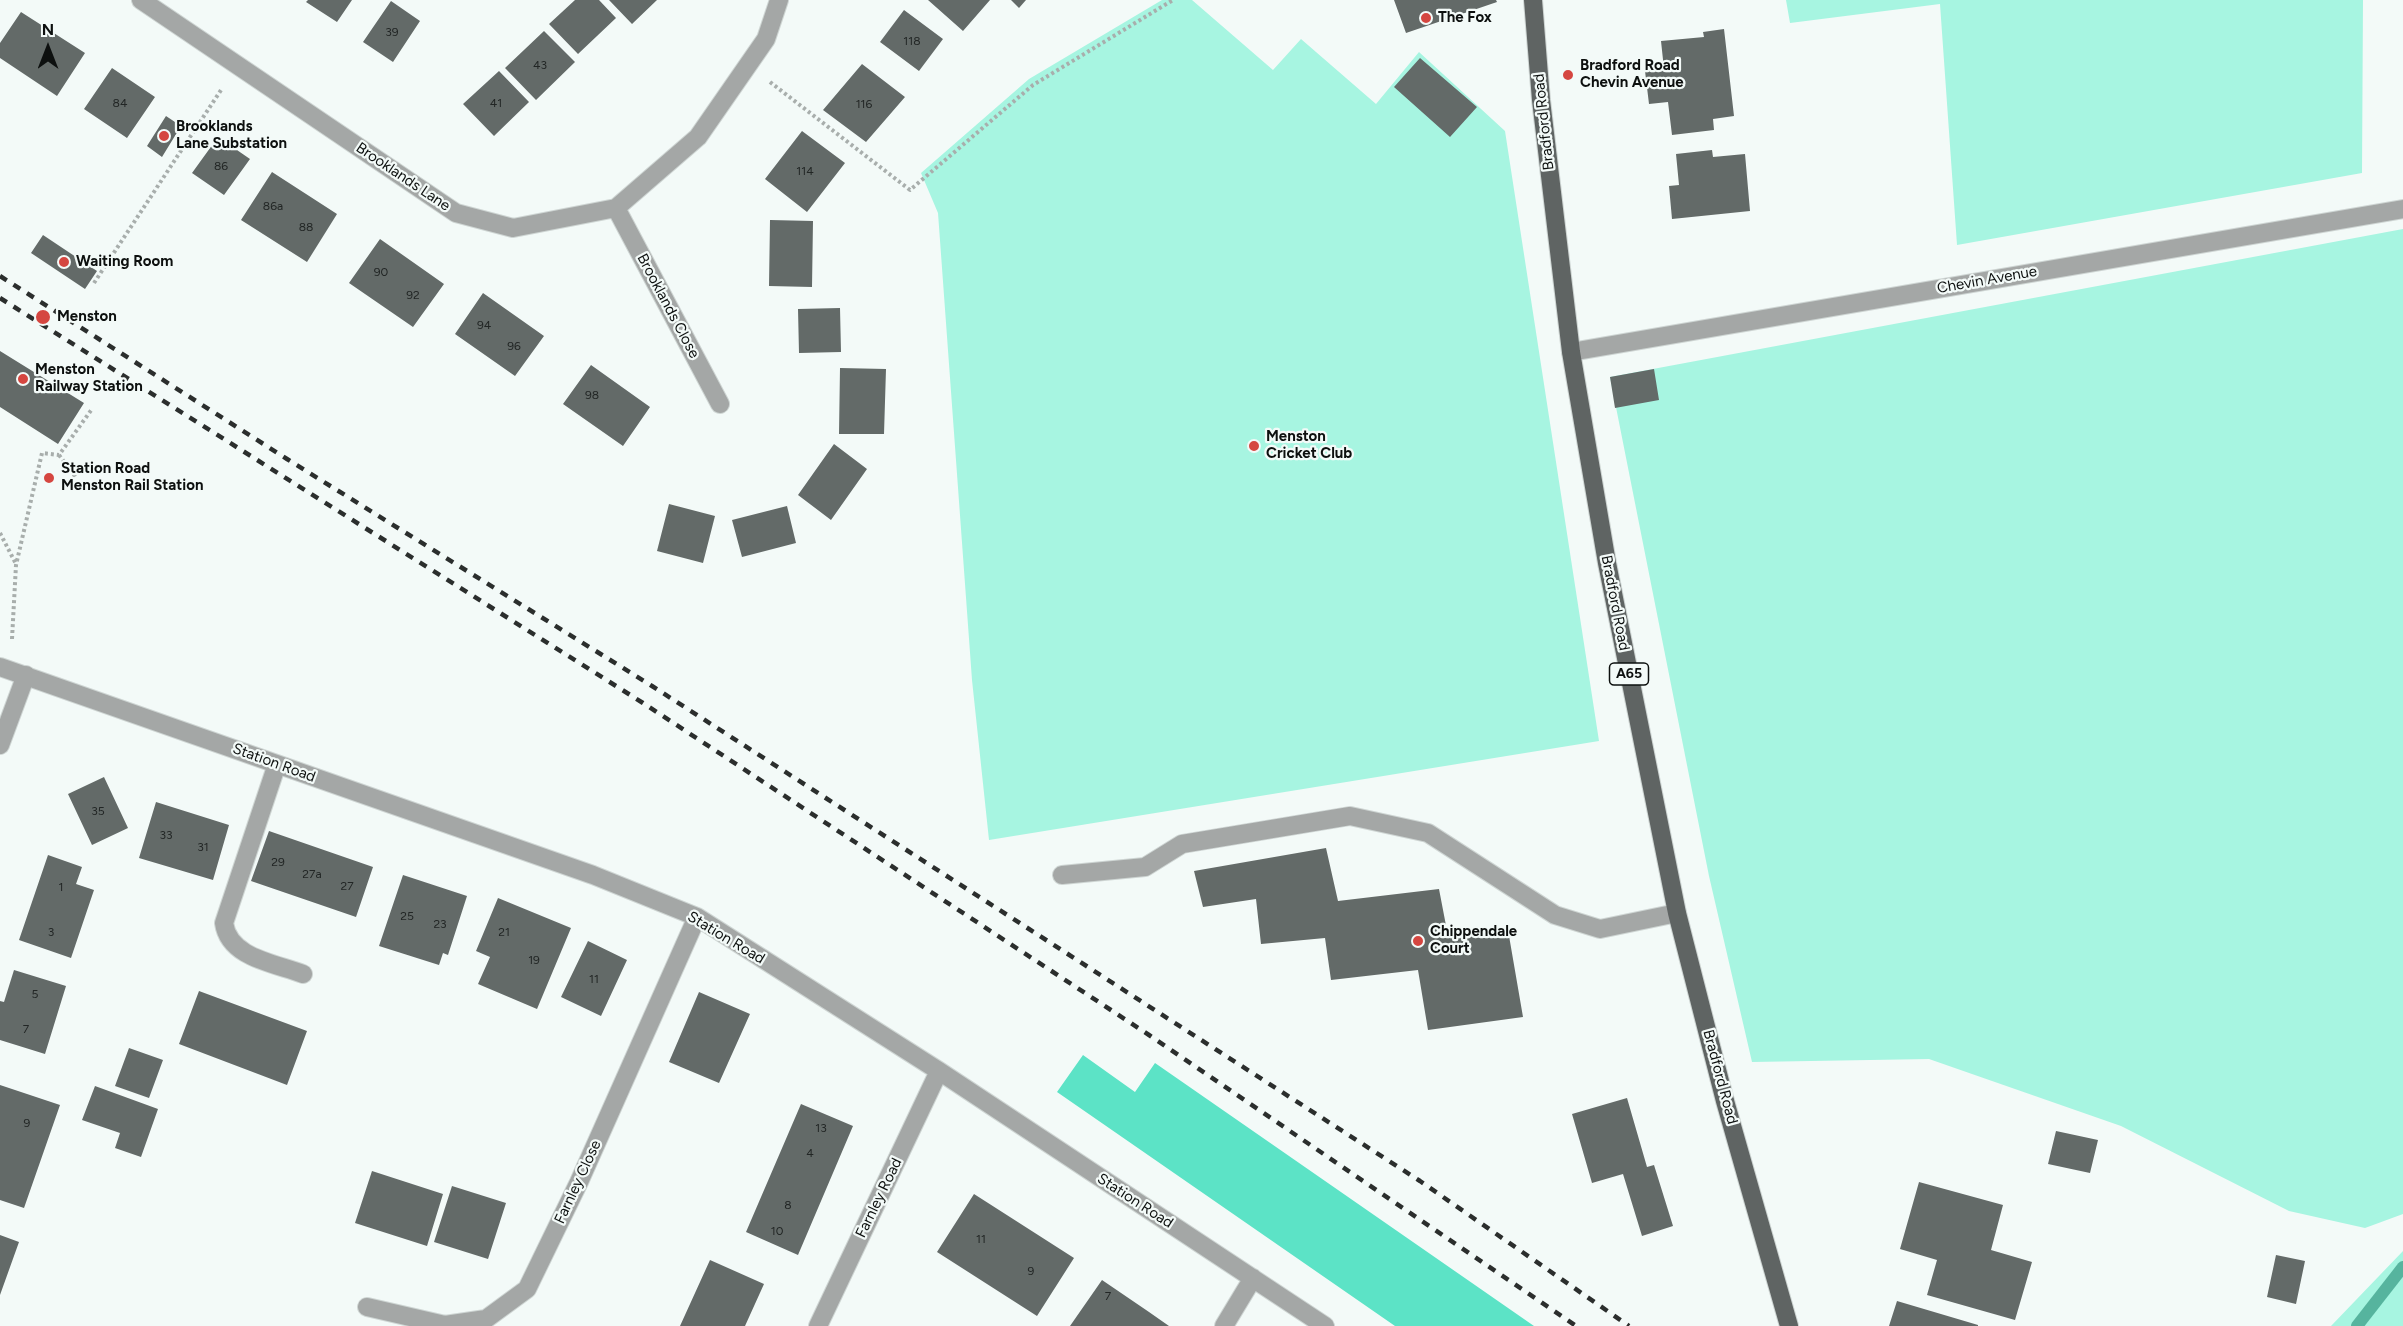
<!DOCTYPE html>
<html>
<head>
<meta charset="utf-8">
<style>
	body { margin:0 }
	#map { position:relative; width:2403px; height:1326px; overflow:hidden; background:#f3faf8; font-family:Figtree,sans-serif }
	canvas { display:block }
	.north { position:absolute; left:18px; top:18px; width:60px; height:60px; -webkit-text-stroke:4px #f3faf8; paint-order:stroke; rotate:0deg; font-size:16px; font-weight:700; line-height:24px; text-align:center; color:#0d100f }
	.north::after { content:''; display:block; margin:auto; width:21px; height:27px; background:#0d100f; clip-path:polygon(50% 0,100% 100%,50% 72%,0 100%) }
</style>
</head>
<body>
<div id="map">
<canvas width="2403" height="1326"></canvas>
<div class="north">N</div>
</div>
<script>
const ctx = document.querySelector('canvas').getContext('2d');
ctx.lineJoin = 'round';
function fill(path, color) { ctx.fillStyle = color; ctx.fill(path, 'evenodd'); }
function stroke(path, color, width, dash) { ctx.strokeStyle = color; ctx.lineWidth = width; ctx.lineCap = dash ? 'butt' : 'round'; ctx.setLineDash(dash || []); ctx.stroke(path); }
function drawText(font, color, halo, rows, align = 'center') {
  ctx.font = font + ' Figtree,sans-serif'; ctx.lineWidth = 4.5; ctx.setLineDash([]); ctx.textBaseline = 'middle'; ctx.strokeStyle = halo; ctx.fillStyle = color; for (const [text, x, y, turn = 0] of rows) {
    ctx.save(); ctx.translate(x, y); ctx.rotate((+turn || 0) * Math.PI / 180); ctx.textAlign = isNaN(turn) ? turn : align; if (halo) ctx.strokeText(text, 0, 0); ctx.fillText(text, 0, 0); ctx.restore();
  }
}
const green = new Path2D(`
	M 1162,0 L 1192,0 L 1273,70 L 1301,39 L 1376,104 L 1419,52 L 1505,131 L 1599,741 L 989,840 L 972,680 L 938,213 L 921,173 L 1029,79 Z
	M 1786,0 L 2363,0 L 2362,173 L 1957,245 L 1940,4 L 1790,23 Z
	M 2403,229 L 2403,1214 L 2365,1228 L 2289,1211 L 2121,1126 L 1929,1059 L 1752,1062 L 1709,876 L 1610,377 Z
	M 2403,1251 L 2403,1326 L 2331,1326 Z`);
const forest = new Path2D(`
	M 1083,1055 L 1135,1092 L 1155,1063 L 1534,1326 L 1395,1326 L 1057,1092 Z`);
const stream = new Path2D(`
	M 2357,1326 L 2403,1267`);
const building = new Path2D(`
	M 308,0 L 352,0 L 337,22 L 306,2 Z
	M 575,0 L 599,0 L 616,18 L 578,54 L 549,24 Z
	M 609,0 L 657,0 L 632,24 Z
	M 928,0 L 990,0 L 963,31 Z
	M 1011,0 L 1026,0 L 1019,8 Z
	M 1394,0 L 1496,0 L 1497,2 L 1406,33 Z
	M 391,1 L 420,21 L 393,62 L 363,42 Z
	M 904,10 L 943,39 L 919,71 L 880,42 Z
	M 21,12 L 85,53 L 57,96 L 0,58 L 0,43 Z
	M 1724,29 L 1734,116 L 1713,119 L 1714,130 L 1672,135 L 1668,102 L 1649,104 L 1645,71 L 1664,69 L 1661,41 L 1704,37 L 1703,32 Z
	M 544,31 L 575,62 L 536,100 L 505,68 Z
	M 1420,58 L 1477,107 L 1450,137 L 1394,87 Z
	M 862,64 L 905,97 L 866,142 L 823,110 Z
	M 112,68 L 155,97 L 127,138 L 84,109 Z
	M 499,71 L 529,102 L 494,136 L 463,104 Z
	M 166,116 L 181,126 L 162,157 L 147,146 Z
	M 802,131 L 845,163 L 807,212 L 765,179 Z
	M 218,137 L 250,159 L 224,195 L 192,173 Z
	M 1712,150 L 1713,157 L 1745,154 L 1750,211 L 1672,219 L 1669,186 L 1679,185 L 1676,154 Z
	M 272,172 L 337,214 L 307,262 L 241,220 Z
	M 770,220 L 813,221 L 812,287 L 769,286 Z
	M 43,235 L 97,271 L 85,289 L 31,253 Z
	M 380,239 L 444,284 L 413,327 L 349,283 Z
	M 483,293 L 544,336 L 515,376 L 455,334 Z
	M 840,308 L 841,352 L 799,353 L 798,309 Z
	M 0,351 L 84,403 L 58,444 L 0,407 Z
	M 591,365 L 650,407 L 623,446 L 563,404 Z
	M 840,368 L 886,369 L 884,434 L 839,434 Z
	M 1654,369 L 1659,400 L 1615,408 L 1610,377 Z
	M 834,444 L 867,469 L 831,520 L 798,495 Z
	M 669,504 L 715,516 L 703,563 L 657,551 Z
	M 787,506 L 796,543 L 742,557 L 732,520 Z
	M 104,777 L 128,828 L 92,845 L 68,794 Z
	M 156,802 L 229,825 L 213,880 L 139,858 Z
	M 269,831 L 373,867 L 356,917 L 251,881 Z
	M 1326,848 L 1338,901 L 1439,889 L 1448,936 L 1508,930 L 1523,1017 L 1428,1030 L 1418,970 L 1331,980 L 1325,938 L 1261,944 L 1256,899 L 1203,907 L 1194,871 Z
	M 48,855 L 82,867 L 76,884 L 94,890 L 71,958 L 19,940 Z
	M 403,875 L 467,896 L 448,955 L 443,953 L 439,965 L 379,946 Z
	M 498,898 L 571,928 L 537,1009 L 478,984 L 490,957 L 476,951 Z
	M 588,941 L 627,960 L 601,1016 L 561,997 Z
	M 14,970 L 66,986 L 45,1054 L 0,1040 L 0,1001 L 4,1002 Z
	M 199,991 L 307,1031 L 287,1085 L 179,1044 Z
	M 699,992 L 750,1014 L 719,1083 L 669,1062 Z
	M 129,1048 L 163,1060 L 149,1098 L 115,1086 Z
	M 0,1085 L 60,1105 L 24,1208 L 0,1200 Z
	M 95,1086 L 158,1109 L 141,1157 L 115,1148 L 120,1133 L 82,1120 Z
	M 1627,1098 L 1647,1167 L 1654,1165 L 1673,1226 L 1642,1236 L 1623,1174 L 1592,1183 L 1572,1114 Z
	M 801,1104 L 853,1126 L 798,1255 L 746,1232 Z
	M 2056,1131 L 2098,1140 L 2090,1173 L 2048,1164 Z
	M 372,1171 L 443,1194 L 427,1246 L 355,1223 Z
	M 1919,1182 L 2003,1205 L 1991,1250 L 2032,1262 L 2015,1320 L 1927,1295 L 1937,1260 L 1900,1249 Z
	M 452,1186 L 506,1203 L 488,1259 L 434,1242 Z
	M 974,1194 L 1074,1258 L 1037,1316 L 937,1252 Z
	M 0,1235 L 19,1242 L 0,1295 Z
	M 2276,1255 L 2305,1261 L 2296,1304 L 2267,1297 Z
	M 710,1260 L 764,1284 L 745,1326 L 680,1326 Z
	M 1102,1280 L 1149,1312 L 1169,1326 L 1070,1326 Z
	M 1897,1301 L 1978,1325 L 1978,1326 L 1889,1326 Z`);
const path = new Path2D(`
	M 770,82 L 910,190 L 1033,85 L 1173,0
	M 94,283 L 221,90
	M 59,455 L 77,479
	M 0,533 L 16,564
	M 12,639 L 16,565 L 42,453 L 59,455 L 92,409`);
const minor = new Path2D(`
	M 141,0 L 456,213 L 513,228 L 616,208 L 698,137 L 766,39 L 779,0
	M 616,208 L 720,404
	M 1571,352 L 2403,209
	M 0,667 L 593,875 L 697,917 L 939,1071 L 1325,1326
	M 0,745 L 26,675
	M 277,764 L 224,923 C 229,958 274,963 303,974
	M 1062,875 L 1145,867 L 1182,844 L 1350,816 L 1428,833 L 1555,915 L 1600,929 L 1677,913
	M 367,1307 L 445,1325 L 486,1319 L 527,1289 L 579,1182 L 697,917
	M 818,1326 L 939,1071
	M 1224,1326 L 1253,1278`);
const major = new Path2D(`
	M 1533,0 L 1541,100 L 1571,352 L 1607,563 L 1677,913 L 1725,1101 L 1789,1326`);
const rail = new Path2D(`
	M 0,276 L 287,459 L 652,686 L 1420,1181 L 1629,1326
	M 0,298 L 643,703 L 1149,1035 L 1576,1326`);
const markers = [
	[1426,18,6,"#d54640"],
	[1568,75,6,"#d54640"],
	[164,136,6,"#d54640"],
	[64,262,6,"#d54640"],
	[43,317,8,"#d54640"],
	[23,379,6,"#d54640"],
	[1254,446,6,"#d54640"],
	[49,478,6,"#d54640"],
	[1418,941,6,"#d54640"]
];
const numberNames = [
	["39",392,32],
	["118",912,41],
	["43",540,65],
	["84",120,103],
	["41",496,103],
	["116",864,104],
	["86",221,166],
	["114",805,171],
	["86a",273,206],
	["88",306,227],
	["90",381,272],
	["92",413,295],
	["94",484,325],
	["96",514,346],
	["98",592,395],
	["35",98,811],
	["33",166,835],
	["31",203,847],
	["29",278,862],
	["27a",312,874],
	["27",347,886],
	["1",61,887],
	["25",407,916],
	["23",440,924],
	["3",51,932],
	["21",504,932],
	["19",534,960],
	["11",594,979],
	["5",35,994],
	["7",26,1029],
	["9",27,1123],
	["13",821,1128],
	["4",810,1153],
	["8",788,1205],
	["10",777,1231],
	["11",981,1239],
	["9",1031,1271],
	["7",1108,1296]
];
const shields = [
	[1629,674,39]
];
const shieldNames = [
	["A65",1629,674]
];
const poiNames = [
	["The Fox",1438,18],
	["Bradford Road",1580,66],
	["Chevin Avenue",1580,83],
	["Brooklands",176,127],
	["Lane Substation",176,144],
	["Waiting Room",76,262],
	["Menston",57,317],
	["Menston",35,370],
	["Railway Station",35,387],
	["Menston",1266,437],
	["Cricket Club",1266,454],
	["Station Road",61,469],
	["Menston Rail Station",61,486],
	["Chippendale",1430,932],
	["Court",1430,949]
];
const streetNames = [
	["Bradford Road",1544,122,-96],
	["Brooklands Lane",403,177,34],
	["Chevin Avenue",1987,280,-10],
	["Brooklands Close",668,306,62],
	["Bradford Road",1615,603,79],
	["Station Road",274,763,20],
	["Station Road",726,938,31],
	["Bradford Road",1720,1077,75],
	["Farnley Close",578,1182,-65],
	["Farnley Road",879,1198,-64],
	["Station Road",1135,1201,33]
];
fill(green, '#a7f5e1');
fill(forest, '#5ce3c6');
stroke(stream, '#56b49e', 12);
fill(building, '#636a68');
stroke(minor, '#ced5d3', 20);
stroke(major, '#ced5d3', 20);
stroke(path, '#a8aeac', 4, [3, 3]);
stroke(minor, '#a4a7a6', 18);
stroke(major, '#5f6463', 18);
stroke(rail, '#2b2e2d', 4.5, [8, 8]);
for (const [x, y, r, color] of markers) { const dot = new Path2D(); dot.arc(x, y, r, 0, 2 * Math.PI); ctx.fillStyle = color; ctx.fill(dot); stroke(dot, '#f3faf8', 2); }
drawText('12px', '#222625', null, numberNames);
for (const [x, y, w] of shields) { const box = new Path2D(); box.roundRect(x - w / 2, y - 11, w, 22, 4.5); ctx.fillStyle = '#f3faf8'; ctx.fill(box); stroke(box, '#0d100f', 1.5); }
drawText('bold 14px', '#0d100f', null, shieldNames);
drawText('bold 15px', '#0d100f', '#f3faf8', poiNames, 'left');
drawText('15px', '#0d100f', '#f3faf8', streetNames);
</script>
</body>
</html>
